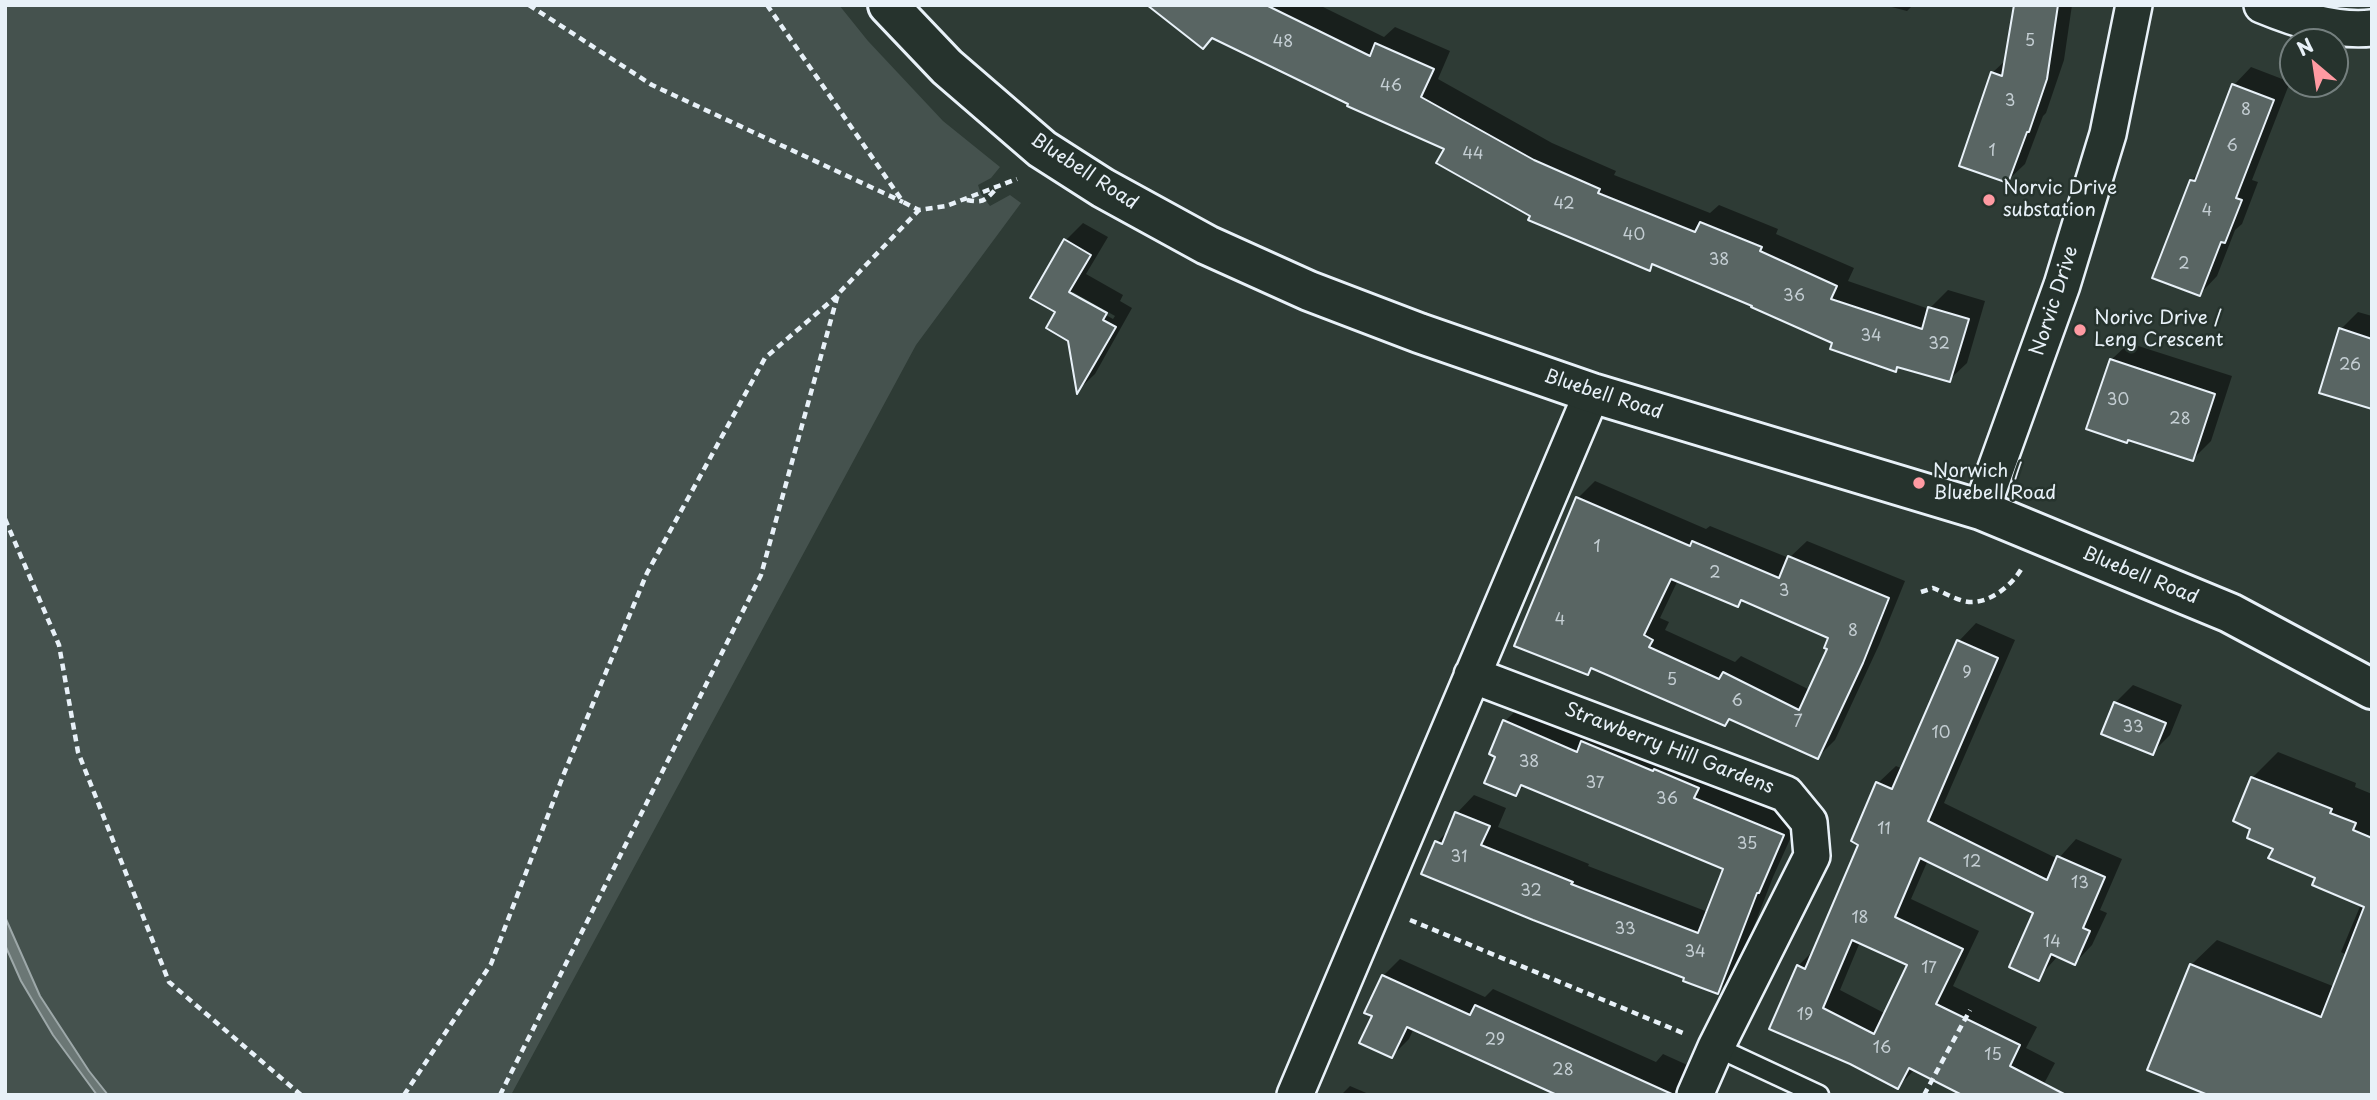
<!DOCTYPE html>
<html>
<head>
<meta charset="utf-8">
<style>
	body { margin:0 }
	#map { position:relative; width:2377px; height:1100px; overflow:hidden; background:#2e3b35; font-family:"Playpen Sans",sans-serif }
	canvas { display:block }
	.frame { position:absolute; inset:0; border:7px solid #e8f1f8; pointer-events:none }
	.north { position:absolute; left:2279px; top:28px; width:70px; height:70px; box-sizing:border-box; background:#26332d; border:2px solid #747f7e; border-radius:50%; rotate:331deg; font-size:19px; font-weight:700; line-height:28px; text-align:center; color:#e8f1f8 }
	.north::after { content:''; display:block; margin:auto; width:24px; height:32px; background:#ff9aa2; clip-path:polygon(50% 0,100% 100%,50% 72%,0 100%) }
</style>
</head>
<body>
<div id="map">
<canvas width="2377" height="1100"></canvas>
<div class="frame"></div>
<div class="north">N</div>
</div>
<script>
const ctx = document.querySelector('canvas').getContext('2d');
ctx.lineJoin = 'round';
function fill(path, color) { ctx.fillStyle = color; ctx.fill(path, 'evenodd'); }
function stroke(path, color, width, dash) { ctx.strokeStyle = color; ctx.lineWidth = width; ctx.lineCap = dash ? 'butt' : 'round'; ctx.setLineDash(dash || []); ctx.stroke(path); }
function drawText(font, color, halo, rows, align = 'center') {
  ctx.font = font + ' "Playpen Sans",sans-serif'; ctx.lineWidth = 5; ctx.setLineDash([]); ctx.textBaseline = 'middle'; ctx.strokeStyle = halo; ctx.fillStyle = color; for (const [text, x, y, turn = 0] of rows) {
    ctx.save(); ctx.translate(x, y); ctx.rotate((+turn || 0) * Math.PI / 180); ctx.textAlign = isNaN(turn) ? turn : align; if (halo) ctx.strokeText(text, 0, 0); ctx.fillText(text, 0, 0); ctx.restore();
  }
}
const green = new Path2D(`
	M 5,5 L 839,5 L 868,41 L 943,121 L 1000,167 L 991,178 L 978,185 L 981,194 L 990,206 L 1010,195 L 1021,203 L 916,345 L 511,1095 L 5,1095 Z`);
const water = new Path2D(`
	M 5,917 L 40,996 L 89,1071 L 108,1095 L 97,1095 L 53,1035 L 21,981 L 5,945 Z`);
const shadow = new Path2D(`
	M 1150,5 L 1319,5 L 1384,37 L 1395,27 L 1450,51 L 1438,79 L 1552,143 L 1616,171 L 1614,175 L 1710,213 L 1719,205 L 1778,229 L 1776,234 L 1854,268 L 1848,281 L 1929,309 L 1948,290 L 1985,301 L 1967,363 L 1949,380 L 1899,366 L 1895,370 L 1655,263 L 1649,269 L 1533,215 L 1447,148 Z
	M 1884,5 L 1913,5 L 1907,11 Z
	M 2016,5 L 2072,5 L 2064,60 L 2046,113 L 2043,116 L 2025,164 L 2007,181 L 1992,73 L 2007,59 Z
	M 2251,67 L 2290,82 L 2252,180 L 2258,182 L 2242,224 L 2235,230 L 2217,276 L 2200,294 L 2191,181 L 2200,171 L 2234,85 Z
	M 1083,223 L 1108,237 L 1086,274 L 1123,295 L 1120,301 L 1132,308 L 1095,374 L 1078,390 L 1070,340 L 1057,312 L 1066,240 ZM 1073,292 L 1115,316 L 1113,319 L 1070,295 Z
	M 2358,312 L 2372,316 L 2372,405 L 2341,329 Z
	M 2129,343 L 2232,376 L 2211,441 L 2193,459 L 2111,360 Z
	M 1595,481 L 1706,529 L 1710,526 L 1789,558 L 1807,541 L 1905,581 L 1879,645 L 1835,740 L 1818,757 L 1731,718 L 1725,724 L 1594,667 L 1588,673 L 1578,498 ZM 1678,580 L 1738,605 L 1743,599 L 1830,637 L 1830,648 L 1810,690 L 1741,656 L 1735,662 L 1665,630 L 1669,622 L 1660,618 Z
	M 1976,623 L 2015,640 L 1944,803 L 2058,859 L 2076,839 L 2122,859 L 2100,910 L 2107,913 L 2092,945 L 2075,963 L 2058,956 L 2038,978 L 2036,912 L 1928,860 L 1911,899 L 1979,931 L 1953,986 L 2037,1027 L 2026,1048 L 2055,1063 L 2038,1095 L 1915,1069 L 1898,1087 L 1850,1062 L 1798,966 L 1816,948 L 1860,844 L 1878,783 L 1896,766 L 1903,769 L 1959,641 ZM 1860,942 L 1909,965 L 1886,1014 L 1840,990 Z
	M 2133,685 L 2182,705 L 2170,735 L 2153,752 L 2115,703 Z
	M 1523,704 L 1800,817 L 1773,877 L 1735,975 L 1717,992 L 1437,842 L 1450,829 L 1457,813 L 1474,795 L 1506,808 L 1498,827 L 1589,864 L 1588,866 L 1708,912 L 1725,868 L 1525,785 L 1516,794 L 1498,756 L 1505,721 Z
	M 2278,752 L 2356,783 L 2355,787 L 2372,794 L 2372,1095 L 2191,965 L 2217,940 L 2335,987 L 2347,955 L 2341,952 L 2361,904 L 2275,848 L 2253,828 L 2252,778 Z
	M 1400,959 L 1485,997 L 1493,989 L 1656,1062 L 1663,1054 L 1694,1068 L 1686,1095 L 1561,1095 L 1414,1028 L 1409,1039 L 1392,1056 L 1374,1015 L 1383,976 Z
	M 1350,1086 L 1371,1095 L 1341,1095 Z`);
const building = new Path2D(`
	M 1147,5 L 1266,5 L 1370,56 L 1375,43 L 1434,69 L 1421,97 L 1534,160 L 1600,189 L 1598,193 L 1695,232 L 1700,222 L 1762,247 L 1760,251 L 1837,286 L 1831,299 L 1922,329 L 1928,307 L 1969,319 L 1950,382 L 1897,367 L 1896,372 L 1830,349 L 1832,343 L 1751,307 L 1752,306 L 1652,264 L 1650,271 L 1528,220 L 1530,216 L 1436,163 L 1444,149 L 1347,106 L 1348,104 L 1212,38 L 1203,49 Z
	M 2014,5 L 2058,5 L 2047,79 L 2029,132 L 2027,132 L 2008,183 L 1959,166 L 1991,72 L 2002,76 Z
	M 2232,84 L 2274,100 L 2236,198 L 2242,200 L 2225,243 L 2221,242 L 2200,296 L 2152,278 L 2190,180 L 2195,181 Z
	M 1064,239 L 1091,255 L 1069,292 L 1107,313 L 1103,320 L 1116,327 L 1077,394 L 1068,341 L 1046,328 L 1055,312 L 1030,298 Z
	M 2339,328 L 2372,339 L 2372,409 L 2319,393 Z
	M 2110,359 L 2215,394 L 2193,461 L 2128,440 L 2127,443 L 2086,429 Z
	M 1576,497 L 1690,546 L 1692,541 L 1779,578 L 1788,556 L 1889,598 L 1863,663 L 1818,759 L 1729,719 L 1725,726 L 1591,668 L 1588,675 L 1514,646 ZM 1671,579 L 1738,607 L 1741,600 L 1828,638 L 1824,648 L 1827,649 L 1799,710 L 1723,672 L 1719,679 L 1649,647 L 1653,640 L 1644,635 Z
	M 1957,640 L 1998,658 L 1928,821 L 2047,880 L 2057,856 L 2105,877 L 2083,928 L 2090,931 L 2075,965 L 2051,954 L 2039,981 L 2009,967 L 2033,913 L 1920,858 L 1895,917 L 1963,949 L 1936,1004 L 2020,1045 L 2010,1066 L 2066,1095 L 1962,1095 L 1909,1068 L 1898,1089 L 1850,1064 L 1769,1029 L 1797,965 L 1805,969 L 1858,845 L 1851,841 L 1876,782 L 1892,789 ZM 1852,940 L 1907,965 L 1874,1034 L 1823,1008 Z
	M 2114,702 L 2166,723 L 2153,755 L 2101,734 Z
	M 1503,720 L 1577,752 L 1581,741 L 1653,771 L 1654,769 L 1699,788 L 1694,798 L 1784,835 L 1759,893 L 1757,893 L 1718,994 L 1683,981 L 1684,978 L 1533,920 L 1421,874 L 1435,841 L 1442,844 L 1455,812 L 1490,826 L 1481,845 L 1573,882 L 1571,884 L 1698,933 L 1723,869 L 1521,785 L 1516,796 L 1484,783 L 1495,757 L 1489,754 Z
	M 2251,777 L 2332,809 L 2330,813 L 2356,823 L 2353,830 L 2372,838 L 2372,1095 L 2208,1095 L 2147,1070 L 2190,964 L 2321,1017 L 2364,907 L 2312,885 L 2315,878 L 2268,858 L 2273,849 L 2247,838 L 2250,829 L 2233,821 Z
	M 1382,975 L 1470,1015 L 1475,1005 L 1674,1095 L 1557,1095 L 1407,1027 L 1392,1058 L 1359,1043 L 1372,1016 L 1364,1013 Z`);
const path = new Path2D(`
	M 529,5 L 652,85 L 903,202
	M 767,5 L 903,202 L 919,210 L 946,206 L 1017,179
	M 967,200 C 982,203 985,201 995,190
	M 5,519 L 59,645 L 78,752 L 169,982 L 301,1095
	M 1921,592 L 1933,588 C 1943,592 1958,601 1969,602 C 1991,603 2012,585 2022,568
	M 1410,920 L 1683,1033
	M 404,1095 L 491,964 L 563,776 L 647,573 L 765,358 L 838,295
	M 500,1095 L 761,575 L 838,294 L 919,210
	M 1924,1095 L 1970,1010`);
const service = new Path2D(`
	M 1716,1047 L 1819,1095`);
const minor = new Path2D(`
	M 2262,5 C 2296,19 2335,32 2372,28
	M 1981,510 L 2062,285 L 2108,134 L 2134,5
	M 1472,675 L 1786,794 L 1809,822 L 1812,856 L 1716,1047 L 1695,1095
	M 1295,1095 L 1592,393`);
const tertiary = new Path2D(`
	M 888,5 L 947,67 L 1042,149 L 1103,188 L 1207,245 L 1309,291 L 1419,333 L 1592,393 L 1981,510 L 2230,613 L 2372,689`);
const markers = [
	[1989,200,7,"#ff9aa2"],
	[2080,330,7,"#ff9aa2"],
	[1919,483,7,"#ff9aa2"]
];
const numberNames = [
	["5",2030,42],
	["48",1283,43],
	["46",1391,87],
	["3",2010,102],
	["8",2246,111],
	["6",2232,147],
	["1",1992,152],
	["44",1473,155],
	["42",1564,205],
	["4",2207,212],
	["40",1634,236],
	["38",1719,261],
	["2",2184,265],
	["36",1794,297],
	["34",1871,337],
	["32",1939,345],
	["26",2350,366],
	["30",2118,401],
	["28",2180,420],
	["1",1597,548],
	["2",1715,574],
	["3",1784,592],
	["4",1560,621],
	["8",1853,632],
	["9",1967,674],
	["5",1672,681],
	["6",1737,702],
	["7",1798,723],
	["33",2133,728],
	["10",1941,734],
	["38",1529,763],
	["37",1595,784],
	["36",1667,800],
	["11",1884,830],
	["35",1747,845],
	["31",1459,858],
	["12",1972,863],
	["13",2080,884],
	["32",1531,892],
	["18",1860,919],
	["33",1625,930],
	["14",2052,943],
	["34",1695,953],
	["17",1929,969],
	["19",1805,1016],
	["29",1495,1041],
	["16",1882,1049],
	["15",1993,1056],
	["28",1563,1071]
];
const streetNames = [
	["Bluebell Road",1084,172,33],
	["Norvic Drive",2055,301,-72],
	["Bluebell Road",1603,395,18],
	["Bluebell Road",2140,576,22],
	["Strawberry Hill Gardens",1669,749,21]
];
const poiNames = [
	["Norvic Drive",2003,189],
	["substation",2003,211],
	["Norivc Drive /",2094,319],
	["Leng Crescent",2094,341],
	["Norwich /",1933,472],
	["Bluebell Road",1933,494]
];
fill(green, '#45524e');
fill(water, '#6b7775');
stroke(water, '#9da8a9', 2);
fill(shadow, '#0007');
fill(building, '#596563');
stroke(building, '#e8f1f8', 2);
stroke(service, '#e8f1f8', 23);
stroke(minor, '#e8f1f8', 40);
stroke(tertiary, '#e8f1f8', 44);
stroke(path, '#e8f1f8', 4.5, [7, 5]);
stroke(service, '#26332d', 18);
stroke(minor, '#26332d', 35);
stroke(tertiary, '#26332d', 38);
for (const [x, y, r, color] of markers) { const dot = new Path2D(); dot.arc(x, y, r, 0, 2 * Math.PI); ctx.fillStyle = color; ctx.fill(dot); stroke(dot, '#26332d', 2.5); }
drawText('16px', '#c4ced3', null, numberNames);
drawText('19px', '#e8f1f8', '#26332d', streetNames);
drawText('19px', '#e8f1f8', '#26332d', poiNames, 'left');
</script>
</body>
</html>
